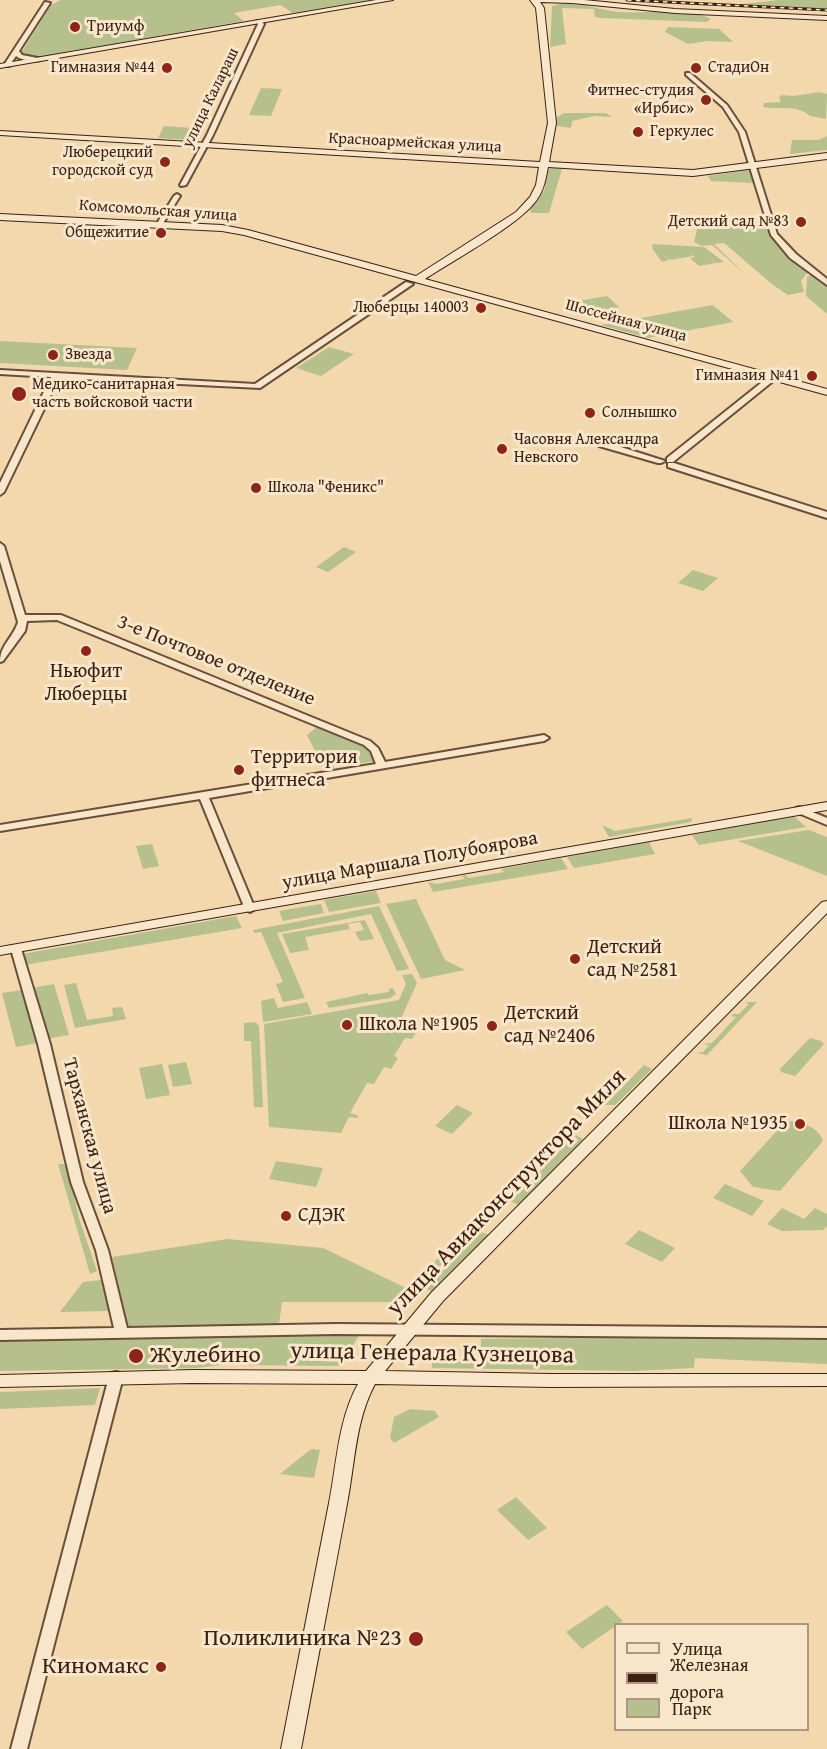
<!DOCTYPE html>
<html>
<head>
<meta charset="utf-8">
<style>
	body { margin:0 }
	#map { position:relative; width:827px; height:1749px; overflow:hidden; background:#f2d8ac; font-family:"Gentium Book Plus",serif }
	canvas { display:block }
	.legend { position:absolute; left:614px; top:1623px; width:195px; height:108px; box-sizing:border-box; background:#f7e6c9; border:2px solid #ad9781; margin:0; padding:8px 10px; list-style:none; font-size:18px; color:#3d2014 }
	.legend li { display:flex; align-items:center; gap:12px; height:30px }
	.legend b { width:30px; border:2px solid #ad9781 }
</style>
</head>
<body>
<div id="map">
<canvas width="827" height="1749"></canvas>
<ul class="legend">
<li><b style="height:8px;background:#f7e6c9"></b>Улица</li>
<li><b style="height:8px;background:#3d2014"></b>Железная дорога</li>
<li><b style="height:16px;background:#b6c08d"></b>Парк</li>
</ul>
</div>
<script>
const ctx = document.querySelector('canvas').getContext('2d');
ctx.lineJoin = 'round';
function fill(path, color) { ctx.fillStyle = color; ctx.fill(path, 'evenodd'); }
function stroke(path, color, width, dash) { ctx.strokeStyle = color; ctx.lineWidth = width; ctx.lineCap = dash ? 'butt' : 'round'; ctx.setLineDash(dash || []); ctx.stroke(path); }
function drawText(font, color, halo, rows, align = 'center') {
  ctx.font = font + ' "Gentium Book Plus",serif'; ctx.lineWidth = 6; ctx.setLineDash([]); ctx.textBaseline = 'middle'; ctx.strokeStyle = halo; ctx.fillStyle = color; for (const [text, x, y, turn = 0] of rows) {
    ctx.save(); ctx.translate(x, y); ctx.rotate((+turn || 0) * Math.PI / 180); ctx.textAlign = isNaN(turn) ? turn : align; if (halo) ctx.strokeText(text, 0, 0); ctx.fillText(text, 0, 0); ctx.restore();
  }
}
const green = new Path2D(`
	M 61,0 L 370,0 L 293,13 L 280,5 L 234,13 L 244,21 L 38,57 L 22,55 L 21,53 L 51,5 Z
	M 778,0 L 827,0 L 827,9 L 735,5 Z
	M 564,3 C 583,3 600,10 619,12 C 643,14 689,7 711,19 L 707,22 L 602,18 L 595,17 L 594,9 L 562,8 L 566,44 L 550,47 L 552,6 Z
	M 668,27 L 719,29 L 733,42 L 708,41 L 688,44 L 665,32 Z
	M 261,88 L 282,89 L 271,116 L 249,115 Z
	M 819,92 L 827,94 L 826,119 L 810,116 C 797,104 781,110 763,107 L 764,103 L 781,102 L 779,97 L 782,95 L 794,96 Z
	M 564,113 L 606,113 L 612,117 L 594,116 L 572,121 L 571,128 L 557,126 L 556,118 Z
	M 164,126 L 194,128 L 189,140 L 158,138 Z
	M 827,136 L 827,150 L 790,154 L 792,140 L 819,140 Z
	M 553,167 L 562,169 L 549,213 L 531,213 L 529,209 L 544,191 L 548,171 Z
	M 747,170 L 752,172 L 755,181 L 753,183 L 711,181 L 708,176 Z
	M 698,225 L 771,228 L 810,269 L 801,281 L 804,292 L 788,295 L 773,285 L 724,243 L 714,244 L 748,277 L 712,245 L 702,246 L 694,242 Z
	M 653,244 L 704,247 L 724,262 L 716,263 L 709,257 L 715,263 L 699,266 L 690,258 L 695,257 L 688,251 L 693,256 L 670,260 L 663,254 L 669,260 L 662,262 L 652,248 Z
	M 811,275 L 827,285 L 827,314 L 806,296 L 807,277 Z
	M 607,296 L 619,307 L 577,314 L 566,303 Z
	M 713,305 L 733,322 L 648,338 L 601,325 Z
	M 0,341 L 137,348 L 127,370 L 0,363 Z
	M 329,347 L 354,354 L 321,376 L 296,368 Z
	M 344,547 L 356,552 L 328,572 L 316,567 Z
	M 693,570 L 718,578 L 703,591 L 678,583 Z
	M 318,726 L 365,747 L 376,761 L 351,765 L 345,753 L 332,755 L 334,768 L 325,770 L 307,735 Z
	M 788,817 L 795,817 L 806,827 L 699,845 L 692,835 Z
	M 692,818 L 691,822 L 609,837 L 602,825 L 615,831 Z
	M 809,830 L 827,837 L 827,876 L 738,841 Z
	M 649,842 L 655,854 L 574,868 L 567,857 Z
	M 152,844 L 159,866 L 143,869 L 136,846 Z
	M 561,858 L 568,869 L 433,892 L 428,882 L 436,884 L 465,879 L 462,876 L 465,875 L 469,878 L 504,872 L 501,869 Z
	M 376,891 L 381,903 L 329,912 L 324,900 Z
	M 416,899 L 445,960 L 465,970 L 421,979 L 386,904 Z
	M 321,904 L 324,913 L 283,921 L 279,911 Z
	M 379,906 L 409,969 L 397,971 L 371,914 L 277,933 L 305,998 L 283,1002 L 276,984 L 283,982 L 261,932 L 254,933 L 253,930 Z
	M 236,916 L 242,928 L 24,965 L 22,954 Z
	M 365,920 L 374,939 L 360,941 L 355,932 L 364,930 L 360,922 L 348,924 L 350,929 L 305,937 L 309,950 L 290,953 L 282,934 Z
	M 412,974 L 417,983 L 399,1023 L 416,1032 L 412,1039 L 405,1038 L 394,1056 L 398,1058 L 391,1069 L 384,1067 L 374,1084 L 367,1083 L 350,1113 L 359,1116 L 357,1118 L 349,1117 L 341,1133 L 269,1127 L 264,1024 L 399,1000 L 406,984 L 402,975 Z
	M 76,983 L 87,1020 L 113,1016 L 112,1008 L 122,1007 L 126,1019 L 75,1028 L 64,985 Z
	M 54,984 L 69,1035 L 45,1039 L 31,988 Z
	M 393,988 L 396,994 L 390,998 L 329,1008 L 326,1002 L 367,993 L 369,995 L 389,992 L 389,989 Z
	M 23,990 L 37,1043 L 16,1047 L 2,993 Z
	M 274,998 L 278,1008 L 307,1002 L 312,1014 L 263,1022 L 261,1001 Z
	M 745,1002 L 757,1002 L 707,1055 L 696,1053 L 703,1052 L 709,1045 L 703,1044 L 712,1043 L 736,1017 L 731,1016 L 733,1014 L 739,1014 L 749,1004 Z
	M 255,1022 L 259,1026 L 263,1107 L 254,1107 L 251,1041 L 244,1041 L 244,1023 Z
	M 810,1038 L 821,1041 L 824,1044 L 795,1076 L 781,1072 L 780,1069 Z
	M 186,1062 L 192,1084 L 173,1087 L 168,1065 Z
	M 162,1064 L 170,1095 L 146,1099 L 139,1068 Z
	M 644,1065 L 652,1069 L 615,1105 L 605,1105 Z
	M 457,1105 L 473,1113 L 452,1134 L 435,1126 Z
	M 786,1121 C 800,1121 818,1126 823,1141 L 780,1191 L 753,1187 L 740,1171 Z
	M 576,1135 L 583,1139 L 519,1205 L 510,1201 Z
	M 276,1161 L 323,1168 L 316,1187 L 269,1179 Z
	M 58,1164 L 67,1164 L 79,1218 L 97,1271 L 90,1274 Z
	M 725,1184 L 764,1201 L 752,1216 L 713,1198 Z
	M 782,1208 L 804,1219 L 815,1208 L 827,1214 L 827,1226 L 823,1230 L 782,1231 L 767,1224 Z
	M 472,1228 L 476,1229 L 420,1286 L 417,1283 L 417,1280 L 463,1232 Z
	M 639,1230 L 675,1248 L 662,1262 L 625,1244 Z
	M 481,1232 L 489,1235 L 432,1292 L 425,1288 Z
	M 228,1239 L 323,1248 L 410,1290 L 400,1302 L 282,1302 L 279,1325 L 128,1326 L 112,1257 Z
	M 101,1280 L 110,1311 L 60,1312 L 83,1282 Z
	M 230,1334 L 359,1335 L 341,1366 L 222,1365 L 197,1368 L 0,1371 L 0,1339 Z
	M 748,1336 L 827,1337 L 827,1364 L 695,1358 L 694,1368 L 634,1371 L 432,1368 L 432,1358 L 481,1358 L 481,1339 Z
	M 100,1388 L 95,1405 L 0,1409 L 0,1392 Z
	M 410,1409 L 435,1411 L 439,1417 L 394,1443 L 390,1438 L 394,1417 Z
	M 311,1449 L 320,1450 L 314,1478 L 280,1474 Z
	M 516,1497 L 547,1528 L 528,1540 L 497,1510 Z
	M 607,1605 L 623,1621 L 582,1649 L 566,1632 Z`);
const street = new Path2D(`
	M 45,2 L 50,3 L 19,51 L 22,55 L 43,59 C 37,62 21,61 16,56 L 9,66 L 5,66 L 4,65 Z
	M 257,21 L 261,21 L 264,24 L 213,135 L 186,185 L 181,186 L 180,185 L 207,135 L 258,24 Z
	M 686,73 L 690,73 L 727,105 L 745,132 L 777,234 L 796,254 L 827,279 L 827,285 L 790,258 L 771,235 L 739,132 L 723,107 L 686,75 Z
	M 177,194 L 180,196 L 162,225 L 157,226 L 156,225 L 174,196 Z
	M 406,282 L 413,284 L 260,388 L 59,378 L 4,492 L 0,495 L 0,483 L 51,377 L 0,374 L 0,370 L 255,384 Z
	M 771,375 L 777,375 L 778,377 L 673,462 L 667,462 L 667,458 Z
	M 599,442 L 605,442 L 665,461 L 661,463 L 658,463 L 599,446 Z
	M 668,463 L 674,463 L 827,512 L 827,518 L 668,467 Z
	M 0,543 L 4,546 L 25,615 L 61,615 L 370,741 L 378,748 L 385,762 L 544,735 L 549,738 L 544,741 L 209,798 L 255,909 L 250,912 L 245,909 L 200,799 L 0,831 L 0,825 L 376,764 L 371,751 L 364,745 L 57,620 L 27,621 L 25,631 L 3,661 L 0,662 C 0,645 13,638 18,622 L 0,561 Z
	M 800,807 L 827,818 L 827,825 L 796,812 L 795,810 L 796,808 Z
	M 16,946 L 21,949 L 50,1044 L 83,1182 L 108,1250 L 127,1328 L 336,1324 L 827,1328 L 827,1338 L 336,1334 L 0,1340 L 0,1330 L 114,1328 L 96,1250 L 71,1182 L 38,1044 L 11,949 Z
	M 116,1372 L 121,1373 L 123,1377 L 27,1749 L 11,1749 L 109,1377 L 111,1373 Z`);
const secondary = new Path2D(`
	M 376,0 L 393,0 L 0,68 L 0,64 Z
	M 530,0 L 584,0 L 675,9 L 827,16 L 827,20 L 675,13 L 572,3 L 540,2 L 544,8 L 556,123 L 549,162 L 693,170 L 827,153 L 827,159 L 693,176 L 548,167 C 546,178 544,189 538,198 C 523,223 452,261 425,279 L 827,389 L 827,395 L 244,235 L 222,231 L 0,220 L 0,214 L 222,225 L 248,230 L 416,276 L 516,212 L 530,197 L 536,185 L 539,167 L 0,135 L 0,131 L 540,162 L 548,123 L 536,8 Z
	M 827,802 L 827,810 L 0,955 L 0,947 Z
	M 827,901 L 827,913 L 443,1301 L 385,1371 L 552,1374 L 827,1374 L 827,1386 L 552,1387 L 375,1384 C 355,1421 355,1464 347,1504 C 332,1586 316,1667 301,1749 L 281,1749 C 297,1667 313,1585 329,1503 C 337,1463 338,1420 358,1384 L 192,1383 L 0,1387 L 0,1375 L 192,1370 L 366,1371 L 431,1293 L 822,902 Z`);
const rail = new Path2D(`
	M 627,0 L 827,10`);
const markers = [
	[75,27,6,"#8f2418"],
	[167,68,6,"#8f2418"],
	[696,68,6,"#8f2418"],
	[706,100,6,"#8f2418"],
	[638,132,6,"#8f2418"],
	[165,162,6,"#8f2418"],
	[801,222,6,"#8f2418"],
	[161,233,6,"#8f2418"],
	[481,308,6,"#8f2418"],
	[53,355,6,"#8f2418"],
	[812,376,6,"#8f2418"],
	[19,394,8,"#8f2418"],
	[590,413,6,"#8f2418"],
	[502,449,6,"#8f2418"],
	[256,488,6,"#8f2418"],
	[86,651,6,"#8f2418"],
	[239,770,6,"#8f2418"],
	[575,959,6,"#8f2418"],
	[347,1025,6,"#8f2418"],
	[492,1026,6,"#8f2418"],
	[800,1124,6,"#8f2418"],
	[286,1216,6,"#8f2418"],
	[136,1356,8,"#8f2418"],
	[416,1639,8,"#8f2418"],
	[161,1667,6,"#8f2418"]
];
const farPoinames = [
	["Триумф",87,27],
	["Гимназия №44",155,68,"right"],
	["СтадиОн",708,68],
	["Фитнес-студия",694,91,"right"],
	["«Ирбис»",694,109,"right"],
	["Геркулес",650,132],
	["Люберецкий",153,153,"right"],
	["городской суд",153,171,"right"],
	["Детский сад №83",789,222,"right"],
	["Общежитие",149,233,"right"],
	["Люберцы 140003",469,308,"right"],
	["Звезда",65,355],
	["Гимназия №41",800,376,"right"],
	["Медико-санитарная",32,385],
	["часть войсковой части",32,403],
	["Солнышко",602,413],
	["Часовня Александра",514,440],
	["Невского",514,458],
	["Школа \"Феникс\"",268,488]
];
const farStreetnames = [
	["улица Калараш",211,98,-64],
	["Красноармейская улица",415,143,3],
	["Комсомольская улица",158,211,4],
	["Шоссейная улица",626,321,15]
];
const streetNames = [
	["3-е Почтовое отделение",216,661,22],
	["улица Маршала Полубоярова",410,861,-10],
	["Тарханская улица",89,1136,75]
];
const poiNames = [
	["Ньюфит",86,672,"center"],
	["Люберцы",86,695,"center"],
	["Территория",251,758],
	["фитнеса",251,781],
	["Детский",587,948],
	["сад №2581",587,971],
	["Детский",504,1014],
	["сад №2406",504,1037],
	["Школа №1905",359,1025],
	["Школа №1935",788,1124,"right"],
	["СДЭК",298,1216]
];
const nearStreetnames = [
	["улица Авиаконструктора Миля",507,1193,-46],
	["улица Генерала Кузнецова",432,1354,1]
];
const nearPoinames = [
	["Жулебино",150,1356,"left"],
	["Поликлиника №23",402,1639],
	["Киномакс",149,1667]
];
fill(green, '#b6c08d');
stroke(street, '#6a4e3a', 4);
stroke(secondary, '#3d2014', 2);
fill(street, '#f7e6c9');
fill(secondary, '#f7e6c9');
stroke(rail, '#3d2014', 3);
stroke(rail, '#f7e6c9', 1.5, [4.5]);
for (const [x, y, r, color] of markers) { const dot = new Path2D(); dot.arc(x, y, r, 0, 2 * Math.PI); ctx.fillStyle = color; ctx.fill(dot); stroke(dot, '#f7e6c9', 2); }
drawText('16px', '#3d2014', '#f7e6c9', farPoinames, 'left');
drawText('16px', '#3d2014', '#f7e6c9', farStreetnames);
drawText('20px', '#3d2014', '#f7e6c9', streetNames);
drawText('20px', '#3d2014', '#f7e6c9', poiNames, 'left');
drawText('24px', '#3d2014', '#f7e6c9', nearStreetnames);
drawText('24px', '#3d2014', '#f7e6c9', nearPoinames, 'right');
</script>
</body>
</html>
